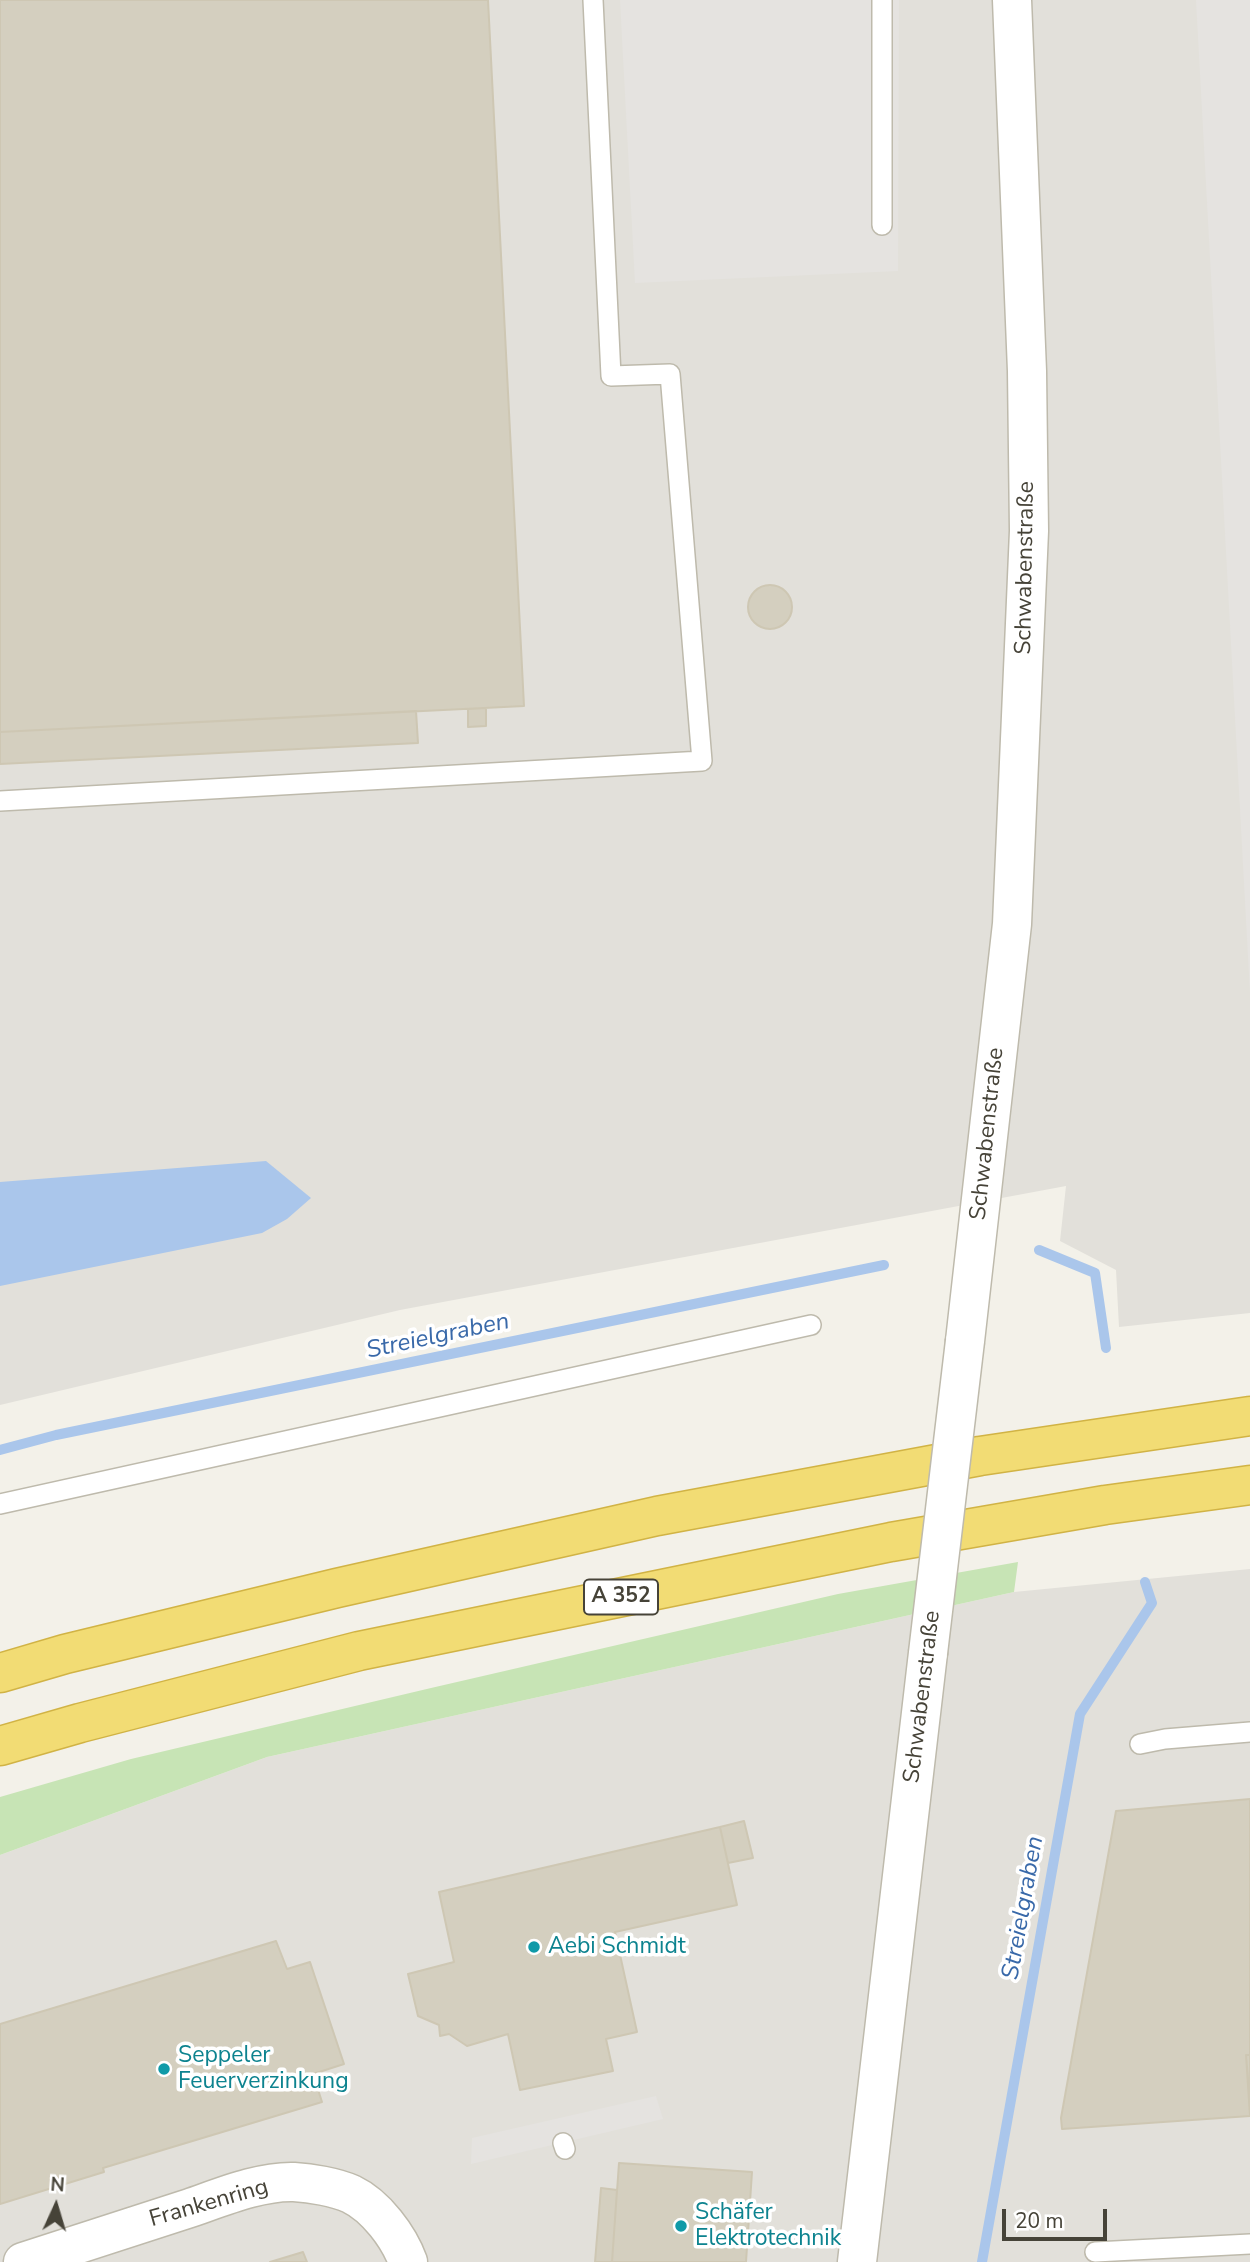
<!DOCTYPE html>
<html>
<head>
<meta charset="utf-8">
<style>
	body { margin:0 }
	#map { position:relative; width:1250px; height:2262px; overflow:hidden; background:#f3f1e9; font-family:"Nunito Sans",sans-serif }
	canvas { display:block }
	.north { position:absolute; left:21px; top:2171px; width:70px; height:70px; -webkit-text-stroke:5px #fff; paint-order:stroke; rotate:4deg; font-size:19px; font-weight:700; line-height:28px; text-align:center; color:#464338 }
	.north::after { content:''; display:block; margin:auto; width:24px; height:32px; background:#464338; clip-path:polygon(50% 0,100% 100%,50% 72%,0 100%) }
	.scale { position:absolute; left:1002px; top:2209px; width:105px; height:32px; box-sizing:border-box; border:4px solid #464338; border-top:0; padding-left:9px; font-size:21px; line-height:24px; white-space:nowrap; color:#464338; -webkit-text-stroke:5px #fff; paint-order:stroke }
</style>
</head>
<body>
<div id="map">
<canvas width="1250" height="2262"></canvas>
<div class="north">N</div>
<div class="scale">20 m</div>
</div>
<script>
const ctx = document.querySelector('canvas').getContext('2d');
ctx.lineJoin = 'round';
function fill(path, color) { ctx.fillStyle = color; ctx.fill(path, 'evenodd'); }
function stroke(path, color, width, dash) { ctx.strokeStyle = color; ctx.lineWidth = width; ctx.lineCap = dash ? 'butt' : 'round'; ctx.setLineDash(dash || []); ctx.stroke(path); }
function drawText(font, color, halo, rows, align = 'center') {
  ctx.font = font + ' "Nunito Sans",sans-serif'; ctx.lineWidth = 7; ctx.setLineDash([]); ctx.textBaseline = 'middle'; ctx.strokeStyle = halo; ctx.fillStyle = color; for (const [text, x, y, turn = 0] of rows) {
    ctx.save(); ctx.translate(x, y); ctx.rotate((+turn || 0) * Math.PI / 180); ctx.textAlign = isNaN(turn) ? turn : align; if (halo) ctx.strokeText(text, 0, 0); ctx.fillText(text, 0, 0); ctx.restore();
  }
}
const industrial = new Path2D(`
	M 0,0 L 1250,0 L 1250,1313 L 1119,1327 L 1116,1270 L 1060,1241 L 1066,1186 L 400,1310 L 0,1405 Z
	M 1250,1569 L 1250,2262 L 0,2262 L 0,1855 L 267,1757 L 1014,1592 Z`);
const green = new Path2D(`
	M 1018,1562 L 1014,1592 L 267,1757 L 0,1855 L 0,1797 L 131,1759 L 431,1688 L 838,1594 Z`);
const parking = new Path2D(`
	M 620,0 L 899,0 L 898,271 L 635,283 Z
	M 1196,0 L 1250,0 L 1250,993 Z
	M 656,2096 L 663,2119 L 471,2164 L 472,2138 Z`);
const water = new Path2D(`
	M 266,1161 L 311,1198 L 287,1219 L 262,1233 L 0,1286 L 0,1182 Z`);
const stream = new Path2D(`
	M 1039,1250 L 1095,1273 L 1106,1348
	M 0,1450 L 56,1435 L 884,1265
	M 982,2262 L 1080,1714 L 1152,1603 L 1145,1582`);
const building = new Path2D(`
	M 0,0 L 488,0 L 524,706 L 0,732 Z
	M748 607a22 22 0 1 1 44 0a22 22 0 1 1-44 0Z
	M 486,708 L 486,726 L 468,727 L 468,709 Z
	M 416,711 L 418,743 L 0,764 L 0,732 Z
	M 1250,1799 L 1250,2055 L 1246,2055 L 1250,2116 L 1062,2129 L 1061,2118 L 1116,1811 Z
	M 744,1821 L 753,1858 L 728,1863 L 720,1827 Z
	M 720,1827 L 737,1905 L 615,1932 L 637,2032 L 606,2039 L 613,2071 L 520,2090 L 508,2034 L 467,2046 L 449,2034 L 440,2036 L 439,2025 L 418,2016 L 408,1974 L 454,1962 L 439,1892 Z
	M 276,1941 L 287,1969 L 310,1962 L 344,2064 L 313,2074 L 322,2102 L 103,2168 L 104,2172 L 0,2204 L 0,2024 Z
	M 1246,2055 L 1250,2055 L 1250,2102 Z
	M 619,2163 L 752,2172 L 746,2262 L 612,2262 Z
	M 601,2188 L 617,2190 L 612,2262 L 595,2262 Z
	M 303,2252 L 307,2262 L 270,2262 Z`);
const service = new Path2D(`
	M 882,0 L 882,225
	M 0,801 L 702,761 L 670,374 L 611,376 L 593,0
	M 0,1504 L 811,1325
	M 1140,1744 L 1165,1739 L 1250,1732
	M 563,2143 L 565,2149
	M 1095,2252 L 1250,2244`);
const minor = new Path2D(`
	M 965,1341 L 1012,924 L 1029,531 L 1027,371 L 1012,0
	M 23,2262 C 78,2244 134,2226 190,2208 C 222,2197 260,2181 294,2182 C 311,2183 335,2187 351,2194 C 376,2206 399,2237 408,2262
	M 857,2262 L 928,1653`);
const motorway = new Path2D(`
	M 0,1673 L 65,1654 L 337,1588 L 657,1516 L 980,1456 L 1250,1416
	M 0,1746 L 80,1723 L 359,1651 L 891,1542 L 1105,1505 L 1250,1485`);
const minorBridge = new Path2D(`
	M 928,1653 L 965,1341`);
const markers = [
	[534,1947,7,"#0f9aa8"],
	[164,2069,7,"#0f9aa8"],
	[681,2226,7,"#0f9aa8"]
];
const shields = [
	[621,1597,74]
];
const shieldNames = [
	["A 352",621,1597]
];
const streetNames = [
	["Schwabenstraße",1026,568,-89],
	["Schwabenstraße",988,1134,-84],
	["Schwabenstraße",923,1697,-83],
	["Frankenring",209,2204,-16]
];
const cultureNames = [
	["Aebi Schmidt",548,1947],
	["Seppeler",178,2056],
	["Feuerverzinkung",178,2082],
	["Schäfer",695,2213],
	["Elektrotechnik",695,2239]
];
const waterNames = [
	["Streielgraben",438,1337,-12],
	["Streielgraben",1024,1908,-80]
];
fill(industrial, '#e2e0da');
fill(green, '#c7e4b5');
fill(parking, '#e5e3e0');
fill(water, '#aac6eb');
stroke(stream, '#aac6eb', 10);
fill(building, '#d4cfbf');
stroke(building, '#cec7b3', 2);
stroke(service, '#bebaac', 22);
stroke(minor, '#bebaac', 41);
stroke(motorway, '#d1b345', 41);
stroke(service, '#fff', 19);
stroke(minor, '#fff', 38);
stroke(motorway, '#f2dc74', 38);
stroke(minorBridge, '#bebaac', 41, []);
stroke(minorBridge, '#fff', 38);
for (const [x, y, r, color] of markers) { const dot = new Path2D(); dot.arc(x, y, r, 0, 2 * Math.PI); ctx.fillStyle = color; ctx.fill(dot); stroke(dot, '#fff', 2.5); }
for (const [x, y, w] of shields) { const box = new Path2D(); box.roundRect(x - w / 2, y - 17.5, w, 35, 5); ctx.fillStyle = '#fff'; ctx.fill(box); stroke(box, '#464338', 2); }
drawText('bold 21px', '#464338', null, shieldNames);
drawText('23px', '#464338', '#fff', streetNames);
drawText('23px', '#0d838f', '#fff', cultureNames, 'left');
drawText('italic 24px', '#3969a9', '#fff', waterNames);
</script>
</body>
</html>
